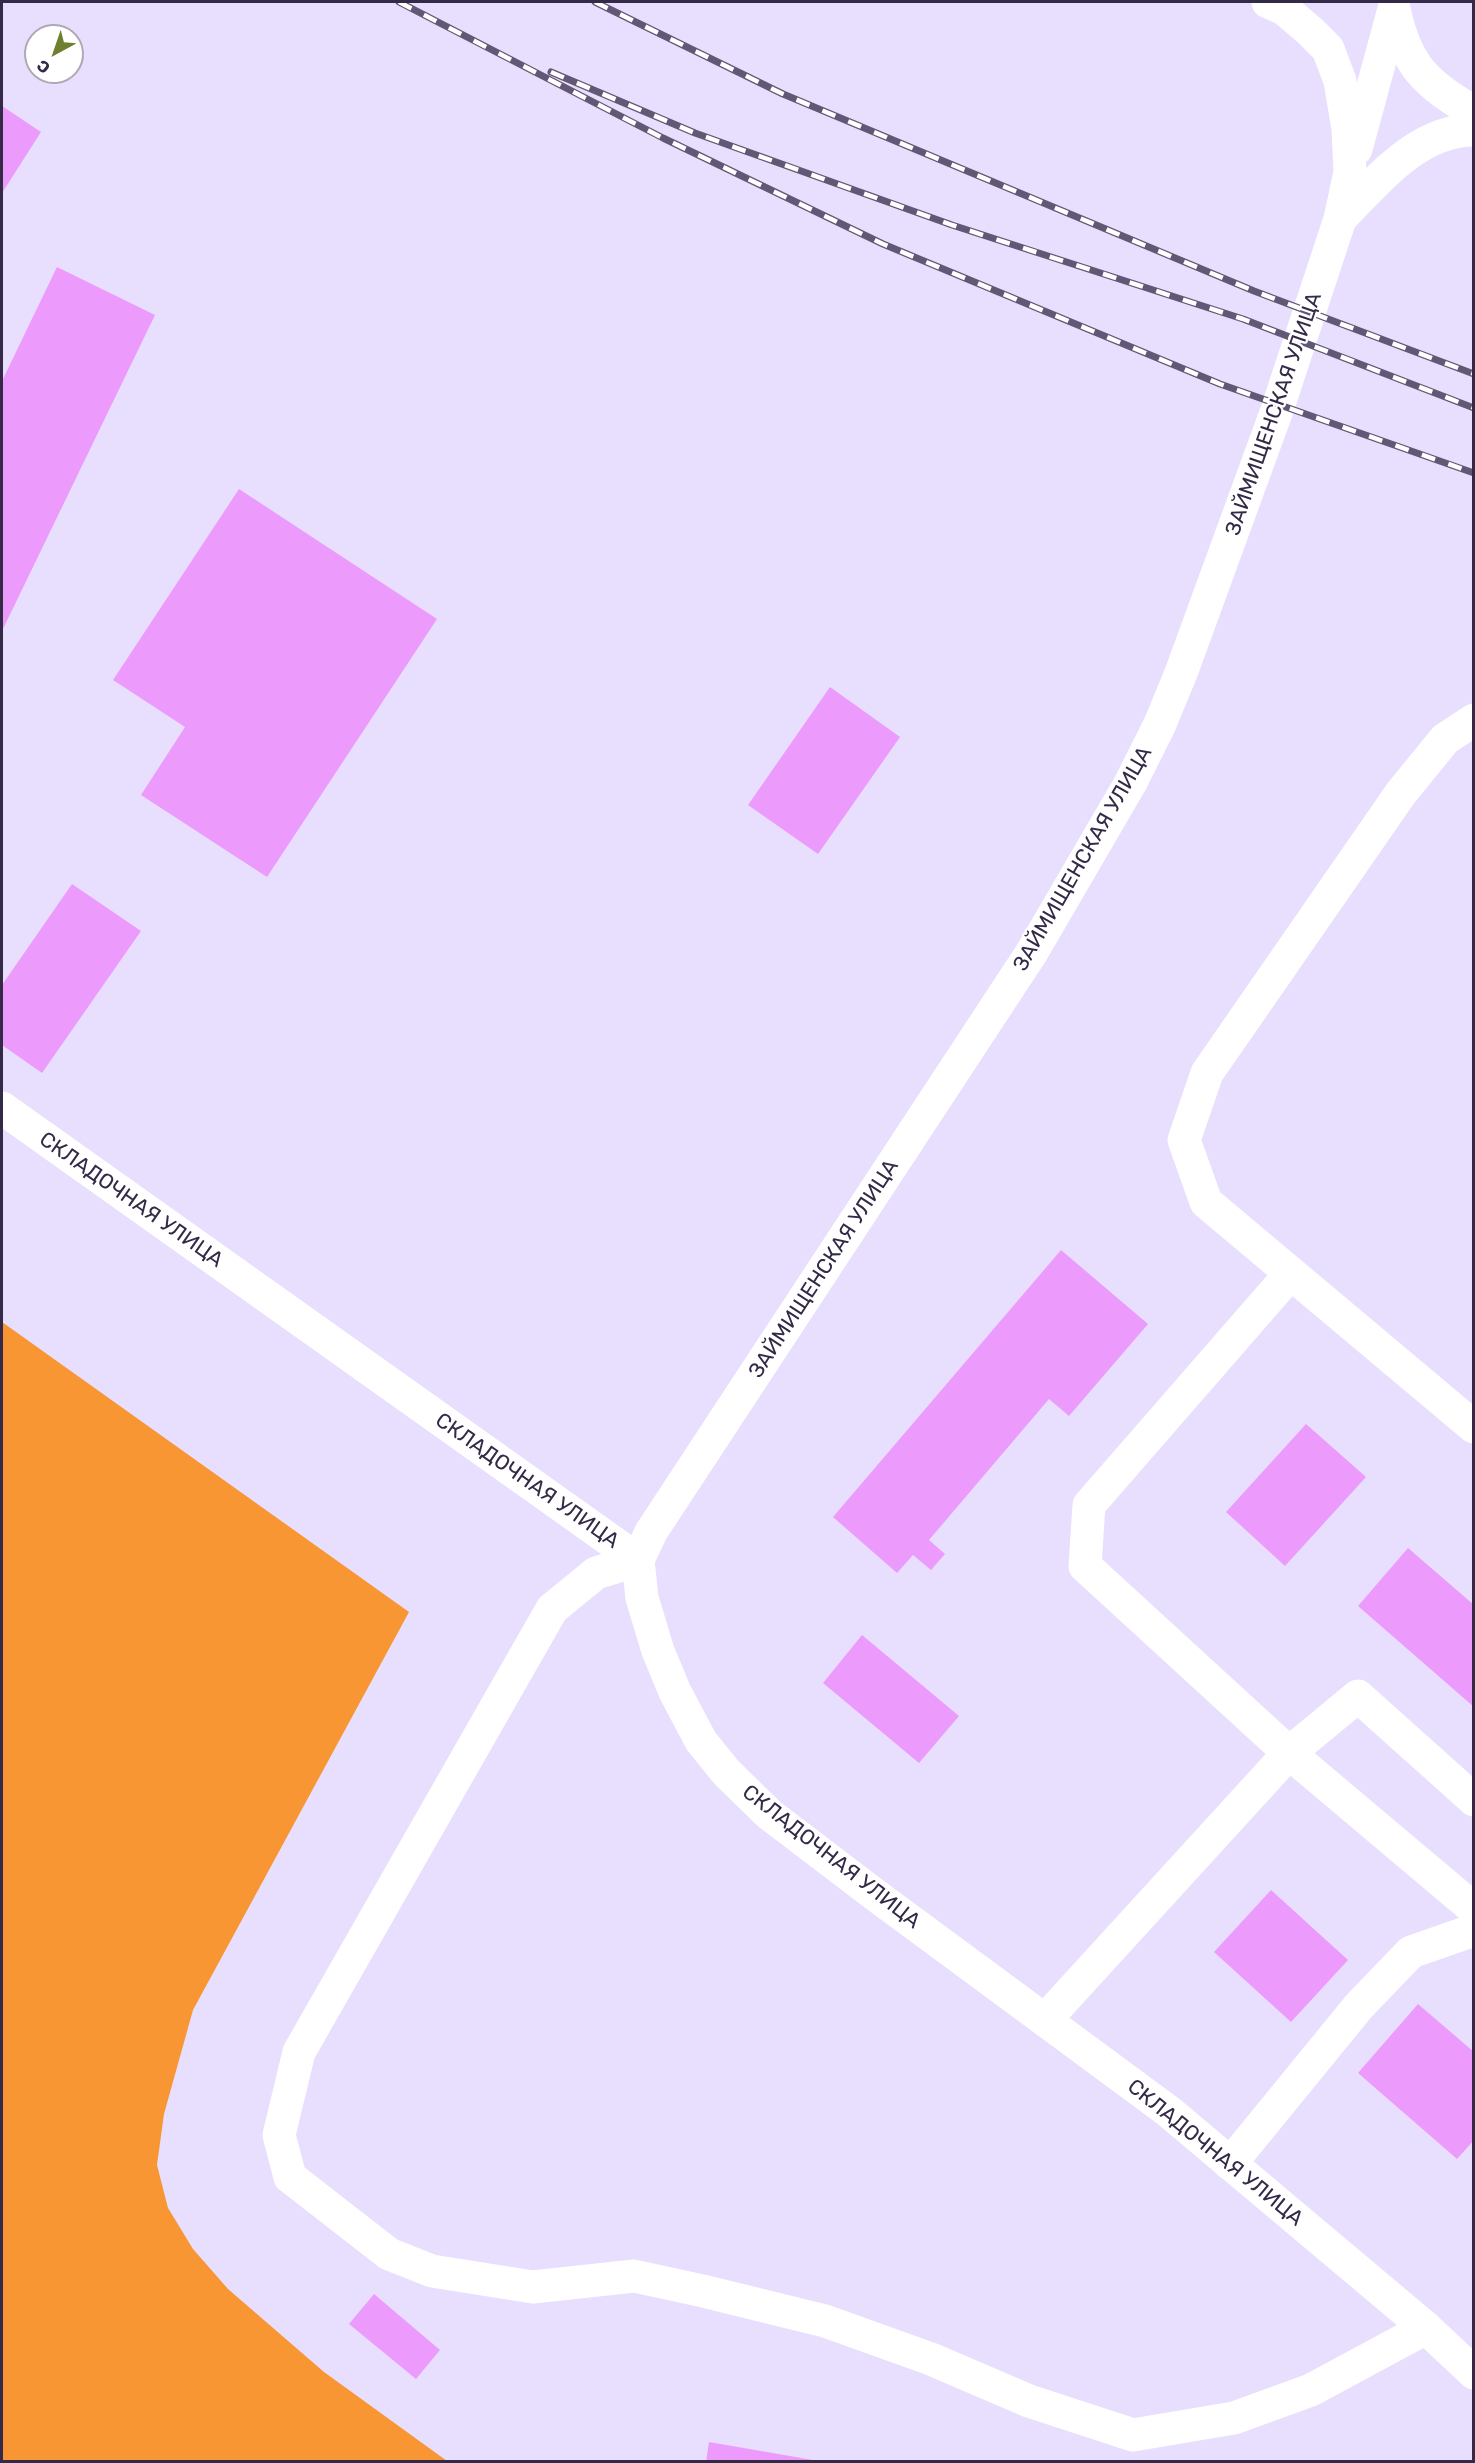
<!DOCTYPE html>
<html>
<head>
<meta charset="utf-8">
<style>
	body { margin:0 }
	#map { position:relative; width:1475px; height:2463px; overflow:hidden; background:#e8defd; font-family:Rubik,sans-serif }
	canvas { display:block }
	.frame { position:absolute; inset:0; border:3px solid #342946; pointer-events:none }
	.north { position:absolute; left:24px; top:24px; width:60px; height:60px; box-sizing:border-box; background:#fff; border:2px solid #aea9b5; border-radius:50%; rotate:220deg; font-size:16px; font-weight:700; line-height:24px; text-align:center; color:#342946 }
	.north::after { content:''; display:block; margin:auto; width:21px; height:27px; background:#6e8030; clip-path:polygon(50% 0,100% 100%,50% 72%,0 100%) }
</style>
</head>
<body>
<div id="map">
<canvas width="1475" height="2463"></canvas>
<div class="frame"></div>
<div class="north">С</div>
</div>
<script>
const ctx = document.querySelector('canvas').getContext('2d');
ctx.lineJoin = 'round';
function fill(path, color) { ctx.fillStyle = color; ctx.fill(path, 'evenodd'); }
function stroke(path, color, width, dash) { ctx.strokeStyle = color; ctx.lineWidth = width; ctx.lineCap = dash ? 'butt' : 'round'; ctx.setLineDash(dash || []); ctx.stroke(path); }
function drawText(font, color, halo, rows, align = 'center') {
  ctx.font = font + ' Rubik,sans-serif'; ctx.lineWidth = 4.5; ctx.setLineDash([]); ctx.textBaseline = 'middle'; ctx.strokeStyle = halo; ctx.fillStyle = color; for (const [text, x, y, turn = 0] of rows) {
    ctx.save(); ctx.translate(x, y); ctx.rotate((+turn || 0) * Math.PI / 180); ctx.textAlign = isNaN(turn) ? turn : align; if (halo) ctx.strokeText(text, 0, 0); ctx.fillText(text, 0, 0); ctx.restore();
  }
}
const forest = new Path2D(`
	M 2,1322 L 409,1612 L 193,2010 L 164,2114 L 157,2165 L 168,2208 L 193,2249 L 228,2289 L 324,2372 L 447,2461 L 2,2461 Z`);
const building = new Path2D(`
	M 2,106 L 41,132 L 2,193 Z
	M 57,267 L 155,315 L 2,631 L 2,381 Z
	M 239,489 L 437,619 L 267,877 L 141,795 L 185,727 L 113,680 Z
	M 830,687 L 900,737 L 818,854 L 748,805 Z
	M 72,884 L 141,931 L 42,1073 L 2,1045 L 2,985 Z
	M 1061,1250 L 1148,1324 L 1069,1416 L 1049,1399 L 929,1540 L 945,1554 L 931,1570 L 913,1555 L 897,1573 L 833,1517 Z
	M 1306,1424 L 1366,1477 L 1285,1566 L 1226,1512 Z
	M 1408,1548 L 1474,1605 L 1474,1707 L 1358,1606 Z
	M 862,1635 L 959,1716 L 919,1763 L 823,1683 Z
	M 1271,1890 L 1348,1960 L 1291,2022 L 1214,1952 Z
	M 1418,2004 L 1474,2052 L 1474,2140 L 1457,2159 L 1358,2073 Z
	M 374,2294 L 440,2350 L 416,2379 L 349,2324 Z
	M 709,2442 L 813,2460 L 813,2462 L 706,2462 Z`);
const minor = new Path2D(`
	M 1474,720 L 1445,739 L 1401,793 L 1207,1073 L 1184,1140 L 1206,1202 L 1474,1427
	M 1291,1273 L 1089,1505 L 1085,1566 L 1289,1753 L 1474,1909
	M 638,1560 L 596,1573 L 552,1609 L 299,2052 L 279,2135 L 290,2177 L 389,2254 L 432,2271 L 533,2287 L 634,2276 L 703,2291 L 825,2321 L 931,2359 L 1029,2401 L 1133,2435 L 1234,2418 L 1311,2390 L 1426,2328
	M 1045,2020 L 1289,1753 L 1358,1696 L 1474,1800
	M 1230,2164 L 1359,2006 L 1411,1952 L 1474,1930`);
const major = new Path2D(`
	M 1394,9 C 1406,66 1425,83 1474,112
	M 1356,149 L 1394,9
	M 1340,219 C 1376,182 1417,130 1474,130
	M 2,1108 L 638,1560 L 642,1598 L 658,1651 L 675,1692 L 701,1741 L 726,1772 L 769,1814 L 874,1894 L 1168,2111 L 1426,2328 L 1474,2373
	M 638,1560 L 651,1532 L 1032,952 L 1131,782 L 1160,724 L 1181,673 L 1277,410 L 1340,219 L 1350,172 L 1348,129 L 1340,81 L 1328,49 L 1310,31 L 1284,9 L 1268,2`);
const rail = new Path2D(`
	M 399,2 L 663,138 L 883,244 L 1220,384 L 1474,473
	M 595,2 L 783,94 L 1254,291 L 1474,374
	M 551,72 L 695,133 L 952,225 L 1243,319 L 1474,408`);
const streetNames = [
	["ЗАЙМИЩЕНСКАЯ УЛИЦА",1274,414,-71],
	["ЗАЙМИЩЕНСКАЯ УЛИЦА",1083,859,-60],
	["СКЛАДОЧНАЯ УЛИЦА",131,1200,35],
	["ЗАЙМИЩЕНСКАЯ УЛИЦА",824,1269,-57],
	["СКЛАДОЧНАЯ УЛИЦА",527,1481,35],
	["СКЛАДОЧНАЯ УЛИЦА",831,1857,38],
	["СКЛАДОЧНАЯ УЛИЦА",1215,2153,39]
];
fill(forest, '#f89633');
fill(building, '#ec9bfd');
stroke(minor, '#fff', 33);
stroke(major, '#fff', 33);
stroke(rail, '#625774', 7);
stroke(rail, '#fff', 4.5, [14]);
drawText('21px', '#342946', '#fff', streetNames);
</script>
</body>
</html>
